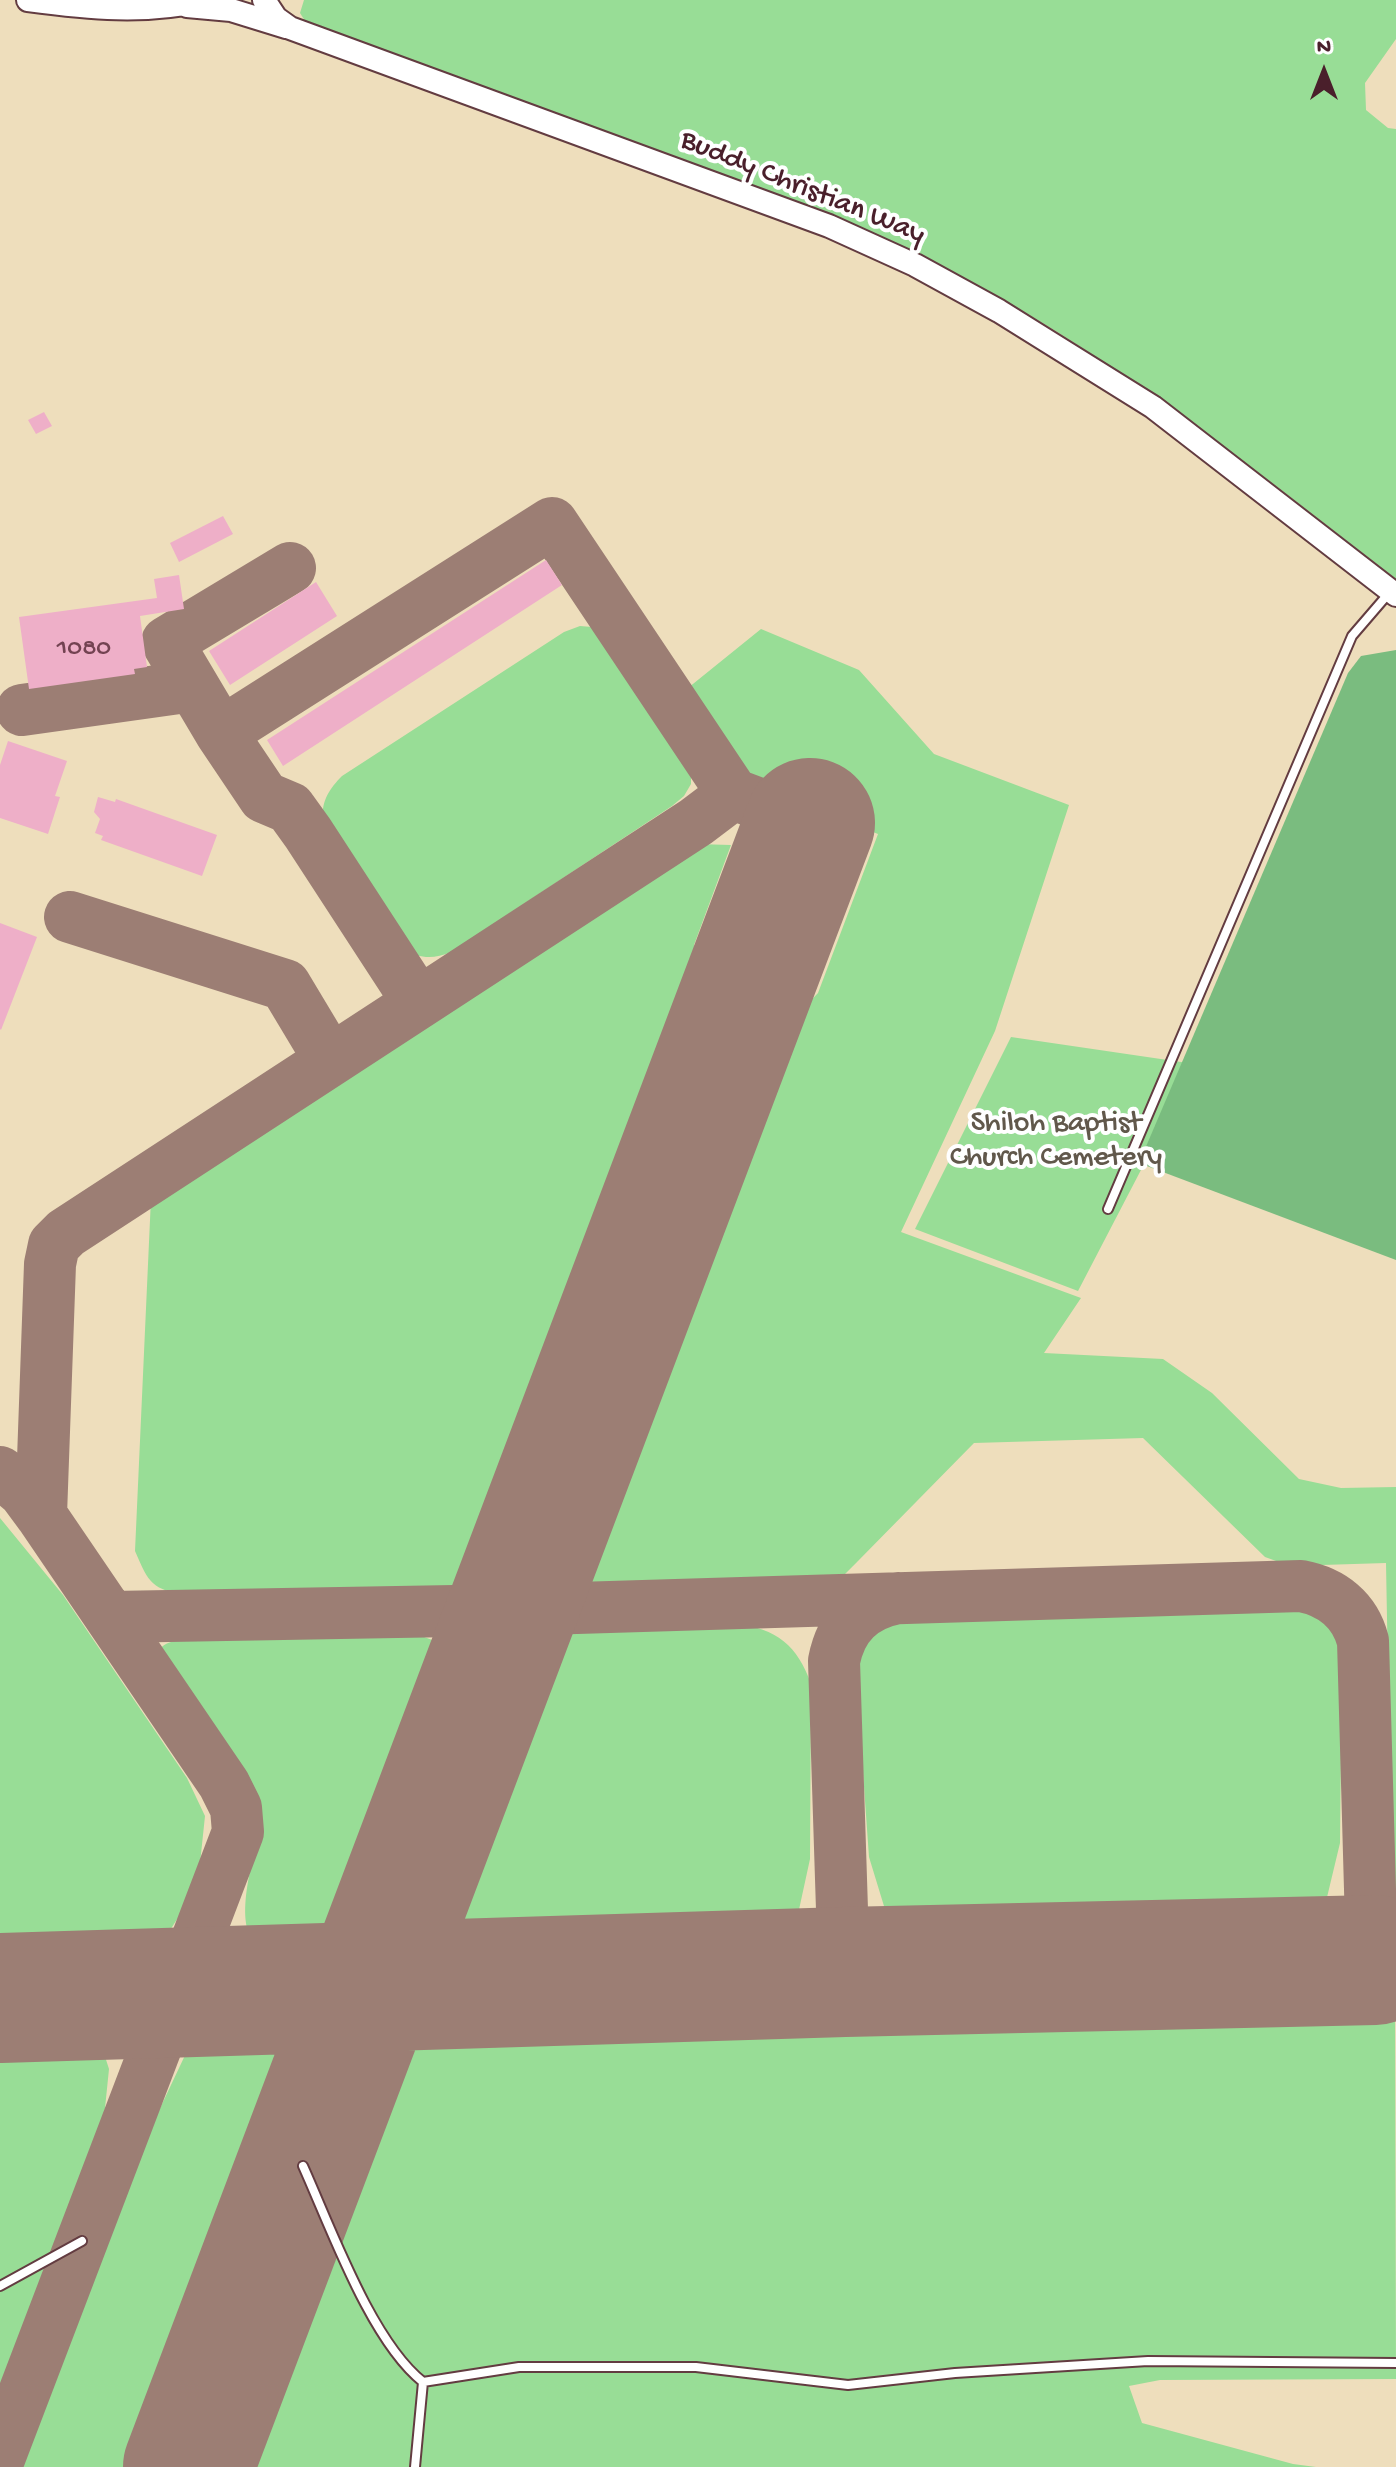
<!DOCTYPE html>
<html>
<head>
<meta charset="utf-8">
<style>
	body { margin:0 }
	#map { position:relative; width:1396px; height:2467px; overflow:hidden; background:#eedebc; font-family:"Gochi Hand",sans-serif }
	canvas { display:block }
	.north { position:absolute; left:1284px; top:32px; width:80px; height:80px; -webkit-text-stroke:6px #fff; paint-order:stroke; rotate:0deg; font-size:22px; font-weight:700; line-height:32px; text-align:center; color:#4a1f2b }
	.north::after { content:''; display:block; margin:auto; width:28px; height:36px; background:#4a1f2b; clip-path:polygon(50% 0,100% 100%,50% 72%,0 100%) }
</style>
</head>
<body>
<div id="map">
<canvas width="1396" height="2467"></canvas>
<div class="north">N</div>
</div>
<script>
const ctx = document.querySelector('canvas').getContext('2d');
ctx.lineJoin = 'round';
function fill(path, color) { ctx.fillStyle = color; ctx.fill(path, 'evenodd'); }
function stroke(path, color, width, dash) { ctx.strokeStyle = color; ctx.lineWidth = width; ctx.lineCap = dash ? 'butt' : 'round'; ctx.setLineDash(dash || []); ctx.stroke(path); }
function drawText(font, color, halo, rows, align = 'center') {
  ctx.font = font + ' "Gochi Hand",sans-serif'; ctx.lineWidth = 8; ctx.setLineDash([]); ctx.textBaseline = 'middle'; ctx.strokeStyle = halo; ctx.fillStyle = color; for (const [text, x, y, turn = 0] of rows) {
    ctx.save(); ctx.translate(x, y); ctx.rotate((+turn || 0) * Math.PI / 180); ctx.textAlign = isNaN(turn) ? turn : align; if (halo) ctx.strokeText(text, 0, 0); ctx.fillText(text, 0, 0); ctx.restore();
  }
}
const green = new Path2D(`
	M 304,0 L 1396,0 L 1396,39 L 1365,83 L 1366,110 L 1388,128 L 1396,129 L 1396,579 C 1249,465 1102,347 935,263 C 849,220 758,189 669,157 C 554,115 439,74 325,33 L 305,21 L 300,13 Z
	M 580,626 L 592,627 L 615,636 L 691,752 L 691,784 L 684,796 L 672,806 L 451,952 C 434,959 421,959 404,950 C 391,942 324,835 323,819 C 321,801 330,788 342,776 L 564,632 Z
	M 761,629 L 859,670 L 934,754 L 1069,805 L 995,1031 L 901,1232 L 1081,1298 L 1044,1353 L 1163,1359 L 1212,1393 L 1299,1479 L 1341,1488 L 1396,1487 L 1396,1895 L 1392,1895 L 1386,1563 L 1290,1566 L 1265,1557 L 1143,1438 L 974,1443 L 858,1561 L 845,1574 L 836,1578 L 591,1586 L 571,1576 L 777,1036 L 818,993 L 878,834 L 745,782 L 738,777 L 683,692 Z
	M 696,844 L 731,845 L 694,945 L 701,992 L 476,1583 L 465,1589 L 188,1596 C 152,1589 149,1584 135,1551 L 151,1198 L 415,1025 L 415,1021 L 666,853 L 677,847 Z
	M 1011,1037 L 1188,1063 L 1142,1168 L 1078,1291 L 915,1229 Z
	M 0,1518 L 63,1595 L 187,1778 L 205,1816 L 199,1873 L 184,1908 L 157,1951 L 0,1955 Z
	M 1299,1609 C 1327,1612 1339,1629 1342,1655 L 1340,1843 L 1323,1914 L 1315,1917 L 891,1929 L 869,1857 L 855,1660 L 866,1635 L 886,1621 L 895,1620 Z
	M 736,1624 C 776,1628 798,1646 811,1684 L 810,1859 L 795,1928 L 786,1932 L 431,1943 L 549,1631 Z
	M 416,1634 L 435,1641 L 448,1656 L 335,1945 L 257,1946 C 230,1921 258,1852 259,1819 C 260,1807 254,1795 250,1783 L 160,1657 L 159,1650 C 167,1639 184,1640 197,1639 Z
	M 1395,2003 L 1396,2379 L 1160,2380 L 1129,2386 L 1142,2423 L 1293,2464 L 1316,2467 L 232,2467 L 397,2032 Z
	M 299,2037 L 139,2467 L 16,2467 L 128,2176 L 188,2049 L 198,2038 Z
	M 100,2041 L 109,2069 L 104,2118 L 64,2246 L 0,2414 L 0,2044 Z`);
const forest = new Path2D(`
	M 1396,650 L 1396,1260 L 1139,1163 L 1348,673 L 1361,656 Z`);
const taxiway = new Path2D(`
	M 22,710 L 193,686
	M 221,733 L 167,642 L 290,568
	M 70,917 L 285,985 L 330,1060
	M 418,1002 L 308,833 L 290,808 L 264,797 L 221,733 L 552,523 L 733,794
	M 0,1472 L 24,1492 L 41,1515 L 224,1784 L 236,1808 L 238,1832 L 0,2456
	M 41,1515 L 50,1264 L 54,1245 L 66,1233 L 696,822 L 733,794 L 810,823
	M 112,1617 L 511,1610 L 1301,1586 C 1332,1592 1355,1610 1363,1641 L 1372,1960
	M 844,1972 L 834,1661 C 841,1625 862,1605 898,1598`);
const runway = new Path2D(`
	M 0,1998 L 844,1972 L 1375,1960
	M 188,2467 L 810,823`);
const building = new Path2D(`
	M 44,412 L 52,426 L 36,434 L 28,420 Z
	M 223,516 L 233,534 L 179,562 L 170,543 Z
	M 546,560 L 562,585 L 283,766 L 267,740 Z
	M 179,575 L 184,609 L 140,616 L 147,667 L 134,669 L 135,674 L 29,689 L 19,617 L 157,598 L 154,579 Z
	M 316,582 L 337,616 L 230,685 L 209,651 Z
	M 8,741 L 67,761 L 55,796 L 60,797 L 48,834 L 0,818 L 0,765 Z
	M 98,797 L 115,802 L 116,799 L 217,835 L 202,876 L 101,840 L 103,836 L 95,833 L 100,819 L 94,812 Z
	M 0,923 L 37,937 L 1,1030 L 0,1029 Z`);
const lane = new Path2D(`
	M 1108,1209 L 1352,636 L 1389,593
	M 303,2166 C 331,2228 371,2341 423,2382
	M 0,2286 L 82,2241
	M 415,2467 L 423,2382 L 519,2367 L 696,2367 L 848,2385 L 955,2373 L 1148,2361 L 1396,2363`);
const secondary = new Path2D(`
	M 28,0 C 88,8 145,14 204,0
	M 264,0 L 276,18 L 290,28 L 829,226 L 915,265 L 999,311 L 1153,407 L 1396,595
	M 187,6 L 231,10 L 286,27`);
const numberNames = [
	["1080",84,650]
];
const streetNames = [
	["Buddy Christian Way",802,189,22]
];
const parkNames = [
	["Shiloh Baptist",1056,1125],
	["Church Cemetery",1056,1159]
];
fill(green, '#98dd96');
fill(forest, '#7abc7f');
stroke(taxiway, '#9c7e74', 52);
stroke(runway, '#9c7e74', 130);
fill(building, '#eeafc8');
stroke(lane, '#633c41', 12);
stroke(secondary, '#633c41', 26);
stroke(lane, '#fff', 8);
stroke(secondary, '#fff', 22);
drawText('26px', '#734352', null, numberNames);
drawText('30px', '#4a1f2b', '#fff', streetNames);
drawText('30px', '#61584b', '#fff', parkNames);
</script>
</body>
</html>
